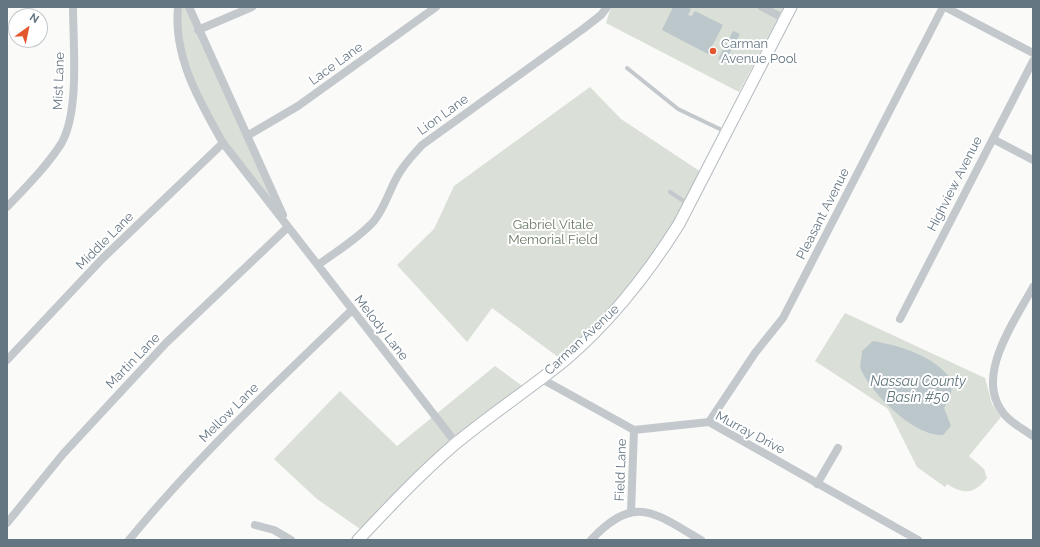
<!DOCTYPE html>
<html>
<head>
<meta charset="utf-8">
<style>
	body { margin:0 }
	#map { position:relative; width:1040px; height:547px; overflow:hidden; background:#fafaf8; font-family:Raleway,sans-serif }
	canvas { display:block }
	.frame { position:absolute; inset:0; border:8px solid #657683; pointer-events:none }
	.north { position:absolute; left:8px; top:8px; width:40px; height:40px; box-sizing:border-box; background:#fff; border:1px solid #c1c8cd; border-radius:50%; rotate:33deg; font-size:11px; font-weight:700; line-height:16px; text-align:center; color:#657683 }
	.north::after { content:''; display:block; margin:auto; width:14px; height:18px; background:#e4572e; clip-path:polygon(50% 0,100% 100%,50% 72%,0 100%) }
</style>
</head>
<body>
<div id="map">
<canvas width="1040" height="547"></canvas>
<div class="frame"></div>
<div class="north">N</div>
</div>
<script>
const ctx = document.querySelector('canvas').getContext('2d');
ctx.lineJoin = 'round';
function fill(path, color) { ctx.fillStyle = color; ctx.fill(path, 'evenodd'); }
function stroke(path, color, width, dash) { ctx.strokeStyle = color; ctx.lineWidth = width; ctx.lineCap = dash ? 'butt' : 'round'; ctx.setLineDash(dash || []); ctx.stroke(path); }
function drawText(font, color, halo, rows, align = 'center') {
  ctx.font = font + ' Raleway,sans-serif'; ctx.lineWidth = 4; ctx.setLineDash([]); ctx.textBaseline = 'middle'; ctx.strokeStyle = halo; ctx.fillStyle = color; for (const [text, x, y, turn = 0] of rows) {
    ctx.save(); ctx.translate(x, y); ctx.rotate((+turn || 0) * Math.PI / 180); ctx.textAlign = isNaN(turn) ? turn : align; if (halo) ctx.strokeText(text, 0, 0); ctx.fillText(text, 0, 0); ctx.restore();
  }
}
const green = new Path2D(`
	M 180,7 L 188,7 L 284,220 L 224,142 L 193,82 L 181,47 Z
	M 611,7 L 784,7 L 739,92 L 606,23 Z
	M 590,87 L 621,119 L 704,174 L 677,223 L 626,296 L 562,360 L 492,308 L 467,342 L 397,265 L 434,229 L 454,186 Z
	M 845,313 L 985,378 L 992,404 L 1001,417 L 969,456 L 984,469 L 987,478 C 974,494 965,495 947,484 L 945,487 L 917,467 L 888,409 L 815,361 Z
	M 495,366 L 525,388 L 363,531 L 317,499 L 274,459 L 340,391 L 397,446 Z`);
const water = new Path2D(`
	M 673,7 L 687,7 L 691,9 L 688,15 L 692,16 L 695,11 L 723,25 L 708,54 L 662,30 Z
	M 733,31 L 740,34 L 725,62 L 718,59 Z
	M 873,341 C 902,346 934,356 952,380 L 951,394 L 944,408 L 951,426 L 943,435 C 915,437 872,394 861,370 C 859,365 862,357 862,351 Z`);
const service = new Path2D(`
	M 627,68 L 678,109 L 726,132
	M 670,192 L 688,204`);
const minor = new Path2D(`
	M 178,7 C 173,56 199,101 223,143 L 456,443
	M 189,7 L 283,215
	M 762,7 L 785,19
	M 945,7 L 1033,53
	M 198,30 L 252,7
	M 247,136 L 298,106 L 436,7
	M 993,139 L 1033,160
	M 7,207 C 26,187 46,167 61,144 C 80,112 73,44 73,7
	M 318,265 C 337,251 359,238 374,221 C 386,206 390,187 400,172 C 406,162 414,154 422,145 L 583,29 L 601,15 L 607,7
	M 1033,287 C 1015,321 973,377 1004,414 C 1011,423 1023,429 1033,436
	M 900,319 L 1033,61
	M 7,360 L 103,258 L 223,143
	M 540,378 L 634,430 L 709,422 L 918,540
	M 709,422 L 755,353 L 783,318 L 943,7
	M 817,484 L 838,448
	M 631,512 L 634,430
	M 7,523 L 63,454 L 166,343 L 288,227
	M 255,525 L 274,530 L 291,540
	M 129,540 C 197,457 275,384 352,310
	M 591,540 C 635,493 654,513 701,540`);
const secondary = new Path2D(`
	M 358,540 C 389,507 420,474 455,444 C 490,415 528,390 564,361 C 610,322 647,275 679,224 L 791,7`);
const markers = [
	[713,51,4,"#e4572e"]
];
const poiNames = [
	["Carman",721,44],
	["Avenue Pool",721,59]
];
const streetNames = [
	["Lace Lane",336,64,-36],
	["Mist Lane",59,81,-88],
	["Lion Lane",443,115,-36],
	["Highview Avenue",955,184,-63],
	["Pleasant Avenue",823,214,-63],
	["Middle Lane",105,241,-45],
	["Melody Lane",381,328,52],
	["Carman Avenue",582,340,-43],
	["Martin Lane",133,361,-46],
	["Mellow Lane",229,413,-45],
	["Murray Drive",750,433,28],
	["Field Lane",621,470,-88]
];
const parkNames = [
	["Gabriel Vitale",553,225],
	["Memorial Field",553,240]
];
const waterNames = [
	["Nassau County",918,382],
	["Basin #50",918,398]
];
fill(green, '#dadfd7');
fill(water, '#bbc7cb');
stroke(secondary, '#b3babf', 13);
stroke(service, '#c3c8cc', 4);
stroke(minor, '#c3c8cc', 8);
stroke(secondary, '#fff', 11);
for (const [x, y, r, color] of markers) { const dot = new Path2D(); dot.arc(x, y, r, 0, 2 * Math.PI); ctx.fillStyle = color; ctx.fill(dot); stroke(dot, '#fff', 1.5); }
drawText('13px', '#657683', '#fff', poiNames, 'left');
drawText('13px', '#657683', '#fff', streetNames);
drawText('13px', '#687a64', '#fff', parkNames);
drawText('italic 14px', '#60757c', '#fff', waterNames);
</script>
</body>
</html>
